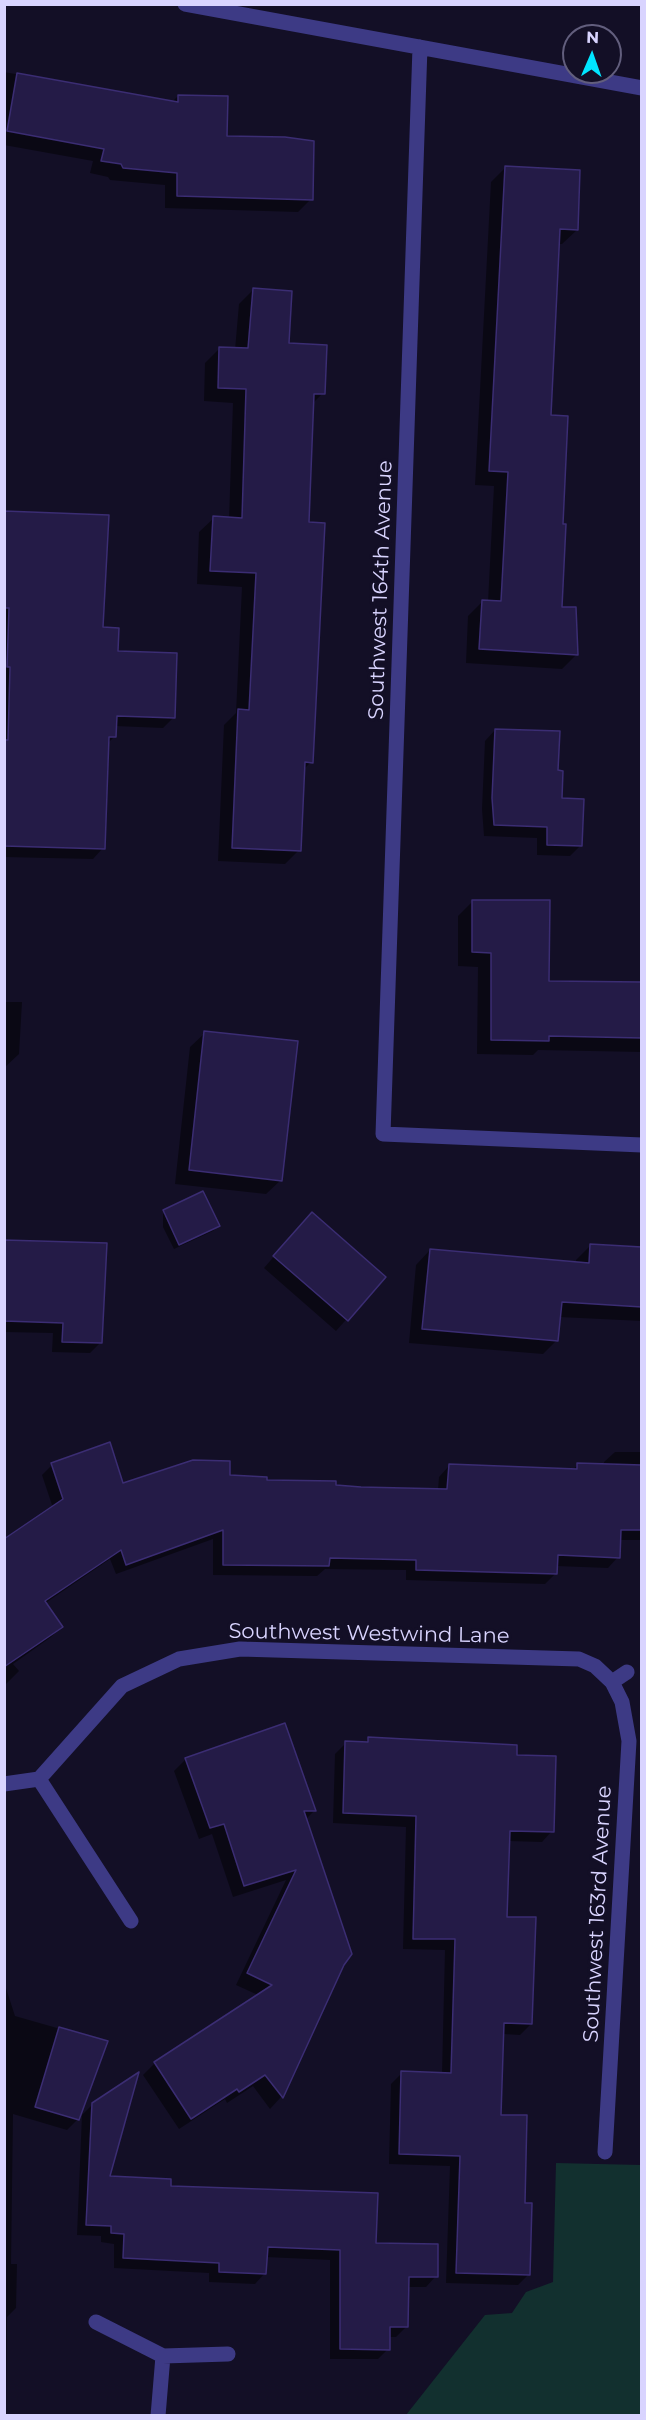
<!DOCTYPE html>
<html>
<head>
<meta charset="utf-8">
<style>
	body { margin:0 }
	#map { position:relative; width:646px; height:2420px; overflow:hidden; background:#130f26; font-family:Montserrat,sans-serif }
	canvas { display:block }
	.frame { position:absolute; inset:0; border:6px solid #d9d4ff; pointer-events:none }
	.north { position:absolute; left:562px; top:24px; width:60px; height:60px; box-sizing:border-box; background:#130f26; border:2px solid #625e7d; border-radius:50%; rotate:2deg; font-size:16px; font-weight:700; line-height:24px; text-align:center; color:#d9d4ff }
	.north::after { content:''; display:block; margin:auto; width:21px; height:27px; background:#00e5ff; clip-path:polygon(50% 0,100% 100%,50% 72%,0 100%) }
</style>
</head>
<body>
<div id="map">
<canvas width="646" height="2420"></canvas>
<div class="frame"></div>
<div class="north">N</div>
</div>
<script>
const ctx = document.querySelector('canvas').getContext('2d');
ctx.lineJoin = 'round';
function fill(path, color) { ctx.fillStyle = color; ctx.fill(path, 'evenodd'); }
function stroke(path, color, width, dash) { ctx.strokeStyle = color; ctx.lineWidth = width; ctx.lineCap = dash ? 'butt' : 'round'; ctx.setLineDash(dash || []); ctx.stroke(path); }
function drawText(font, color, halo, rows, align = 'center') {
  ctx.font = font + ' Montserrat,sans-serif'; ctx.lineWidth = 6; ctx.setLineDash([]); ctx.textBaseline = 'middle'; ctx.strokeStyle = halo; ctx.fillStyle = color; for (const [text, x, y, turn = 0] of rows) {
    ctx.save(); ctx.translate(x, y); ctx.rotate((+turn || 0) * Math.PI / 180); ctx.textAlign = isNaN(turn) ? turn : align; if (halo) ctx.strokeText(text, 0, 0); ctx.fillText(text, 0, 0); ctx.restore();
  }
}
const green = new Path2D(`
	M 556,2163 L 641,2165 L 641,2415 L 406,2415 L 485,2315 L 512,2313 L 526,2292 L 553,2282 Z`);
const shadow = new Path2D(`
	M 4,72 L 172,102 L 178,96 L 225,137 L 311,199 L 298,212 L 165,208 L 165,185 L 110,180 L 108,177 L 90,173 L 93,161 L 4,145 Z
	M 505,168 L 577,230 L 562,244 L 557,244 L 549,416 L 562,526 L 560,608 L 577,654 L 562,669 L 466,663 L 468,616 L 482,602 L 488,602 L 494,486 L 475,485 L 491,182 Z
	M 253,290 L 288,345 L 323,393 L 312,404 L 307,523 L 311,762 L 303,770 L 299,850 L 285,864 L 218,861 L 224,725 L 236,713 L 242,587 L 197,584 L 199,532 L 214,518 L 229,519 L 233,403 L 204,401 L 205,363 L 219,349 L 235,350 L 239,304 Z
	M 4,513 L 101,628 L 117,653 L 174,717 L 163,728 L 115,726 L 115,736 L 107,744 L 103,848 L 93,859 L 4,857 Z
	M 495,730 L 557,772 L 560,799 L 581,845 L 570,856 L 537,855 L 537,838 L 484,836 L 482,809 L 485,741 Z
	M 473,901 L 548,982 L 642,983 L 642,1052 L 538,1050 L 533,1055 L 477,1054 L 478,967 L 458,966 L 458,916 Z
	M 4,1002 L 22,1002 L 19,1054 L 4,1068 Z
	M 205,1033 L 281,1180 L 266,1194 L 175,1184 L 190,1047 Z
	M 169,1209 L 219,1225 L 213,1231 L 174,1249 L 163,1227 L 163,1214 Z
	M 296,1231 L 384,1277 L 336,1331 L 264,1268 Z
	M 4,1242 L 100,1343 L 90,1353 L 52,1352 L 53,1333 L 4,1332 Z
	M 590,1246 L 642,1249 L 642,1321 L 559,1317 L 557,1340 L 543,1354 L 409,1343 L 416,1265 L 430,1250 L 576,1264 L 576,1260 Z
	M 615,1452 L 642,1452 L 642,1540 L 619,1540 L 618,1557 L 608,1568 L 556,1566 L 556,1573 L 545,1584 L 406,1580 L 406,1570 L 325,1569 L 317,1576 L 213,1575 L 213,1539 L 116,1574 L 110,1559 L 44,1604 L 61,1627 L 51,1637 L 13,1664 L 19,1671 L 4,1686 L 4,1541 L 53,1508 L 42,1475 L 52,1465 L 122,1485 L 228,1477 L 334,1486 L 438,1490 L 439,1477 L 449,1466 L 572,1470 L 578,1465 L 604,1465 L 604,1462 Z
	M 368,1739 L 515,1756 L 552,1831 L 542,1842 L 508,1841 L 506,1918 L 531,2024 L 520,2035 L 503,2034 L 500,2116 L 529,2274 L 518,2285 L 446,2283 L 450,2166 L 389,2164 L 391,2084 L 402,2073 L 442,2074 L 445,1950 L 403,1949 L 406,1827 L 333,1823 L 335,1754 L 346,1743 L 364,1744 Z
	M 186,1759 L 314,1811 L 305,1820 L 343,1964 L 281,2097 L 270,2109 L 253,2086 L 227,2103 L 225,2099 L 179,2129 L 143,2075 L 155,2063 L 258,1995 L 236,1985 L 286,1880 L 233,1897 L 212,1834 L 199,1839 L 174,1771 Z
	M 4,1982 L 15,2016 L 106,2042 L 78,2119 L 67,2130 L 13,2114 L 11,2264 L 17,2264 L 16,2308 L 7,2317 L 6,2416 Z
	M 93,2104 L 108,2178 L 169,2187 L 374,2245 L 436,2276 L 426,2287 L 407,2287 L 406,2327 L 396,2337 L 388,2337 L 388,2349 L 378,2359 L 330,2359 L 330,2260 L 266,2257 L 265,2273 L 255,2284 L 209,2282 L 209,2273 L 114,2268 L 114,2244 L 101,2242 L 101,2236 L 77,2235 L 82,2115 Z`);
const building = new Path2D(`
	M 17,73 L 178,102 L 178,95 L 228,96 L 227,136 L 285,137 L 314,141 L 313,200 L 177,196 L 177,173 L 123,168 L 121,164 L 101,161 L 104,149 L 7,131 Z
	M 505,166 L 580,170 L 578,230 L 560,229 L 551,415 L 568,416 L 563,524 L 566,524 L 562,607 L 576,607 L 578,655 L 479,649 L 482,600 L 501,601 L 508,472 L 489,471 Z
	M 253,288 L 292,291 L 289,343 L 327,345 L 325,394 L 314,394 L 309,522 L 325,523 L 313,763 L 305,762 L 301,851 L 232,848 L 238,709 L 249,710 L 256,573 L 210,571 L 213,516 L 242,518 L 246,389 L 218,388 L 219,347 L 248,348 Z
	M 4,511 L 109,515 L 103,627 L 119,628 L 118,651 L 177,653 L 175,718 L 117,716 L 116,737 L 109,737 L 105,849 L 4,846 L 4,740 L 8,740 L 10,667 L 7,667 L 9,608 L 4,608 Z
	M 495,729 L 560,731 L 558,770 L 563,771 L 562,798 L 584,799 L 582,846 L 547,845 L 547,827 L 494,825 L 492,798 Z
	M 472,900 L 550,900 L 549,981 L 642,982 L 642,1038 L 549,1036 L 549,1041 L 491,1040 L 491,953 L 472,952 Z
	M 204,1031 L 298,1041 L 282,1181 L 189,1170 Z
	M 203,1191 L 220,1226 L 179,1245 L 163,1210 Z
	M 312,1212 L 386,1277 L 348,1321 L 273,1256 Z
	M 4,1240 L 107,1243 L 102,1343 L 62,1342 L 63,1323 L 4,1321 Z
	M 590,1244 L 642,1247 L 642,1307 L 562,1302 L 558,1341 L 422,1329 L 430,1249 L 589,1263 Z
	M 110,1442 L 123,1483 L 193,1460 L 230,1461 L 230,1475 L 267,1477 L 267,1480 L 336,1481 L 336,1485 L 361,1487 L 447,1489 L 449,1464 L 577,1469 L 577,1463 L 642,1465 L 642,1530 L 621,1530 L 620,1558 L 558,1555 L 557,1574 L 416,1570 L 416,1560 L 330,1558 L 329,1566 L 223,1565 L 223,1530 L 126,1565 L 121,1550 L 45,1601 L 63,1627 L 4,1667 L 4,1539 L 63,1499 L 51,1463 Z
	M 285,1723 L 316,1811 L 304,1811 L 352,1954 L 344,1965 L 283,2098 L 265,2075 L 239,2092 L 237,2089 L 191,2119 L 154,2062 L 272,1985 L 247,1973 L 296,1870 L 244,1886 L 224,1824 L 210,1828 L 185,1758 Z
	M 368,1737 L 517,1745 L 517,1755 L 556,1756 L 554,1832 L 510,1831 L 507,1917 L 536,1917 L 532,2024 L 504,2023 L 501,2115 L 527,2115 L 525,2203 L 532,2203 L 530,2275 L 456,2273 L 460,2156 L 399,2154 L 401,2071 L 451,2073 L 455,1939 L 413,1939 L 416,1816 L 343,1813 L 345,1741 L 368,1742 Z
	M 59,2027 L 108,2041 L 79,2120 L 35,2107 Z
	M 139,2072 L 110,2176 L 171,2179 L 171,2186 L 378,2193 L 376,2243 L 438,2244 L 438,2277 L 409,2277 L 408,2327 L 390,2327 L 390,2350 L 340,2349 L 340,2250 L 268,2247 L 266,2274 L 219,2272 L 219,2263 L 123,2258 L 124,2234 L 111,2233 L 111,2226 L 86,2225 L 92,2103 Z`);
const street = new Path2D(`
	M 185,4 L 642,88
	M 420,47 L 383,1134 L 642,1145
	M 39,1779 L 131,1921
	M 4,1784 L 39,1779 L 122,1686 L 179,1659 L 240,1649 L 579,1659 L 595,1666 L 612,1682 L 627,1672
	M 605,2152 L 629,1741 L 622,1702 L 612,1682
	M 96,2322 L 163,2356
	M 158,2416 L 163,2356 L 228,2354`);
const streetNames = [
	["Southwest 164th Avenue",381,590,-88],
	["Southwest Westwind Lane",369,1634,1],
	["Southwest 163rd Avenue",598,1914,-87]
];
fill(green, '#12302f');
fill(shadow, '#0007');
fill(building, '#241b47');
stroke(building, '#3b2d73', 1.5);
stroke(street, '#3d3a85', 15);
drawText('21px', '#d9d4ff', '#130f26', streetNames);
</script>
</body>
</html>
